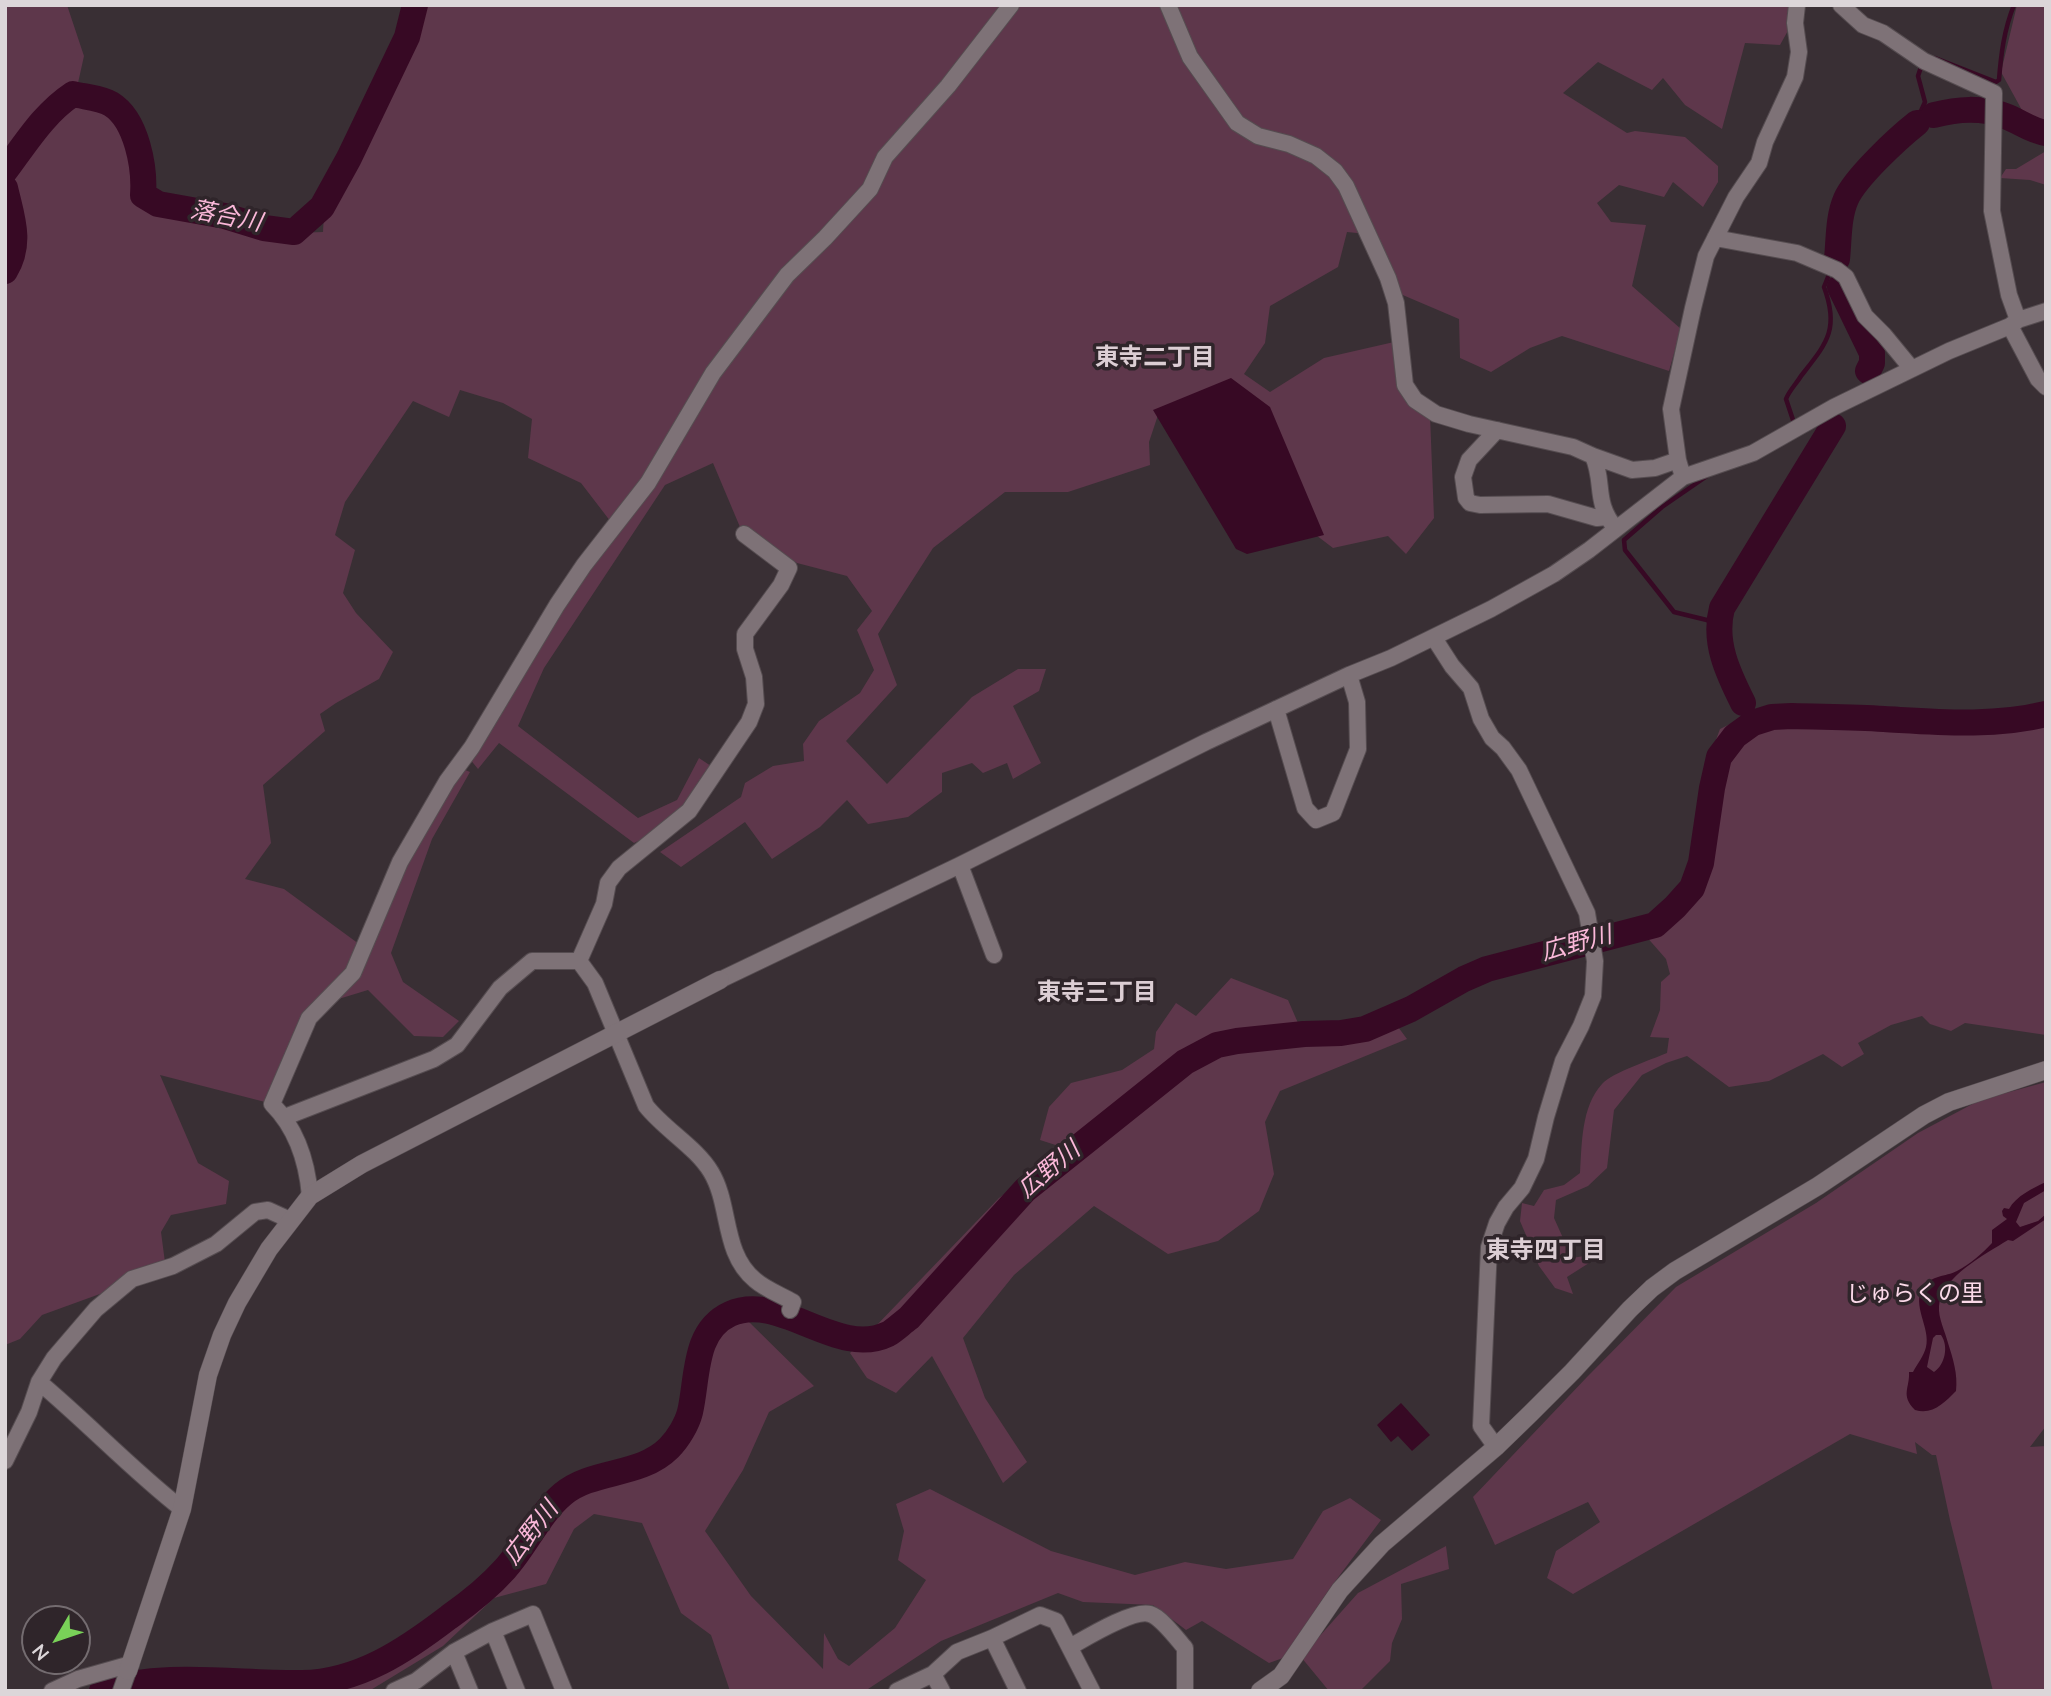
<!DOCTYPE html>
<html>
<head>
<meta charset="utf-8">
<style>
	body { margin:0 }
	#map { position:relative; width:2051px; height:1696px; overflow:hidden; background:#392f34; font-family:"Nunito Sans",sans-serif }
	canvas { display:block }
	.frame { position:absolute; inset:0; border:7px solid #dcd6d9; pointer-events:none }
	.north { position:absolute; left:21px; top:1605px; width:70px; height:70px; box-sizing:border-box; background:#2f252a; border:2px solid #746c70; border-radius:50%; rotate:231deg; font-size:19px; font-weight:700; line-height:28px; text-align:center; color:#dcd6d9 }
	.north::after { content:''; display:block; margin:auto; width:24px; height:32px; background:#79d158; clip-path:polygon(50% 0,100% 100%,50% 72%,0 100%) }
</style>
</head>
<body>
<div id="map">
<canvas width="2051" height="1696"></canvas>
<div class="frame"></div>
<div class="north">N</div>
</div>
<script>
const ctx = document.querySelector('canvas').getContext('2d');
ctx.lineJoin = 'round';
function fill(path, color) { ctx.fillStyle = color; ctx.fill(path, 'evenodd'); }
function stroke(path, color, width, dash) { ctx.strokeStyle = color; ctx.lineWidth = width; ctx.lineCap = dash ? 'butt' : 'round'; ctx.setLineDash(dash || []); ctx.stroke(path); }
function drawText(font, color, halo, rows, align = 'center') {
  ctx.font = font + ' "Nunito Sans","Noto Sans JP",sans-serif'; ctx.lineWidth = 7; ctx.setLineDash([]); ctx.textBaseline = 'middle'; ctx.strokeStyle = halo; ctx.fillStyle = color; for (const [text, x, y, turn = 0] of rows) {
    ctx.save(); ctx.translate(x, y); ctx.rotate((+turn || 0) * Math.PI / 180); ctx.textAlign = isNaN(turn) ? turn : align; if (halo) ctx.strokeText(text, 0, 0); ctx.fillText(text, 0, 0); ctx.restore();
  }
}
const green = new Path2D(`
	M 5,5 L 67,5 L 84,56 L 78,83 L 122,106 L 141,142 L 142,201 L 265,234 L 323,232 L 326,177 L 375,85 L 406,5 L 1790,5 L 1790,27 L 1780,45 L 1745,43 L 1722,129 L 1685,105 L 1663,78 L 1652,90 L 1598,62 L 1563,93 L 1627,133 L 1635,131 L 1685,137 L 1718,166 L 1718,182 L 1703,207 L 1673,182 L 1664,197 L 1619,185 L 1597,203 L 1611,222 L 1646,225 L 1632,286 L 1681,329 L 1669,371 L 1562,336 L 1530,348 L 1491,372 L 1460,358 L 1459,319 L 1398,293 L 1367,234 L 1347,232 L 1338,267 L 1270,306 L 1265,343 L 1244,374 L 1270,392 L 1324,358 L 1394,342 L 1406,402 L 1430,415 L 1434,518 L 1406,554 L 1388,536 L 1333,548 L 1158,415 L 1149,442 L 1150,465 L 1068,492 L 1005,492 L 933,548 L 878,634 L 897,685 L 846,741 L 887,784 L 972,697 L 1018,669 L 1046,669 L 1039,691 L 1013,706 L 1041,763 L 1013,779 L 1007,763 L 983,773 L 972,763 L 942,773 L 942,792 L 908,817 L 868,824 L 847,800 L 820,827 L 772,859 L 745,822 L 681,867 L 660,852 L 741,797 L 745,783 L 773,766 L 804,761 L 803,744 L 819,721 L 860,693 L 874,670 L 857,630 L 872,611 L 847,576 L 797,563 L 740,527 L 713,463 L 665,485 L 544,668 L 518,726 L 638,818 L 677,800 L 699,758 L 714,768 L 693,815 L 634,843 L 499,743 L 478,769 L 469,758 L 614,526 L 581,483 L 528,458 L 532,419 L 503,403 L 460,390 L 449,417 L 413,401 L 345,502 L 335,535 L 355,550 L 343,593 L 356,613 L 393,652 L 379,679 L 336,703 L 320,714 L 325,731 L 263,785 L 271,843 L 245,879 L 284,889 L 359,944 L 413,844 L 463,769 L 470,772 L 432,839 L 391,953 L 403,982 L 459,1021 L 443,1037 L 414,1036 L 368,990 L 309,1008 L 269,1103 L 160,1075 L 198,1163 L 229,1181 L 226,1204 L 171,1215 L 161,1232 L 166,1270 L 42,1315 L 20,1339 L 5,1345 Z
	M 2017,5 L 2046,5 L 2046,128 L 2029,123 L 2001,72 Z
	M 2046,151 L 2046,185 L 2030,180 L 2000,178 L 2006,169 L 2016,169 Z
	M 2046,703 L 2046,1035 L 1965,1023 L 1951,1031 L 1930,1024 L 1922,1016 L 1891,1025 L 1858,1043 L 1864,1054 L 1842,1067 L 1823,1054 L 1769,1081 L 1729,1087 L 1687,1056 L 1666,1063 L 1642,1075 L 1614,1110 L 1607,1168 L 1588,1186 L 1556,1200 L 1554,1218 L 1572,1258 L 1584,1256 L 1589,1263 L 1567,1277 L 1573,1294 L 1555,1288 L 1539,1266 L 1520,1221 L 1522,1203 L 1534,1206 L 1544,1190 L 1564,1185 L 1580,1173 C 1582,1144 1581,1107 1602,1084 C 1613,1072 1651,1060 1667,1053 L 1669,1038 L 1650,1037 L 1660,1010 L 1661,982 L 1670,974 L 1666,959 L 1645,935 L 1675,916 L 1702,878 L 1718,825 L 1717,798 L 1707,764 L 1720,729 L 1767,706 L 1868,708 L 2008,715 Z
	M 1231,978 L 1288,1000 L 1298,1023 L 1353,1026 L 1387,1012 L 1407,1039 L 1280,1091 L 1265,1122 L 1274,1174 L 1259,1211 L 1218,1241 L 1168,1254 L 1094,1206 L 1014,1275 L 963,1338 L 985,1398 L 1027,1462 L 1003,1483 L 932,1356 L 896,1393 L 867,1378 L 850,1353 L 999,1198 L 1068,1149 L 1040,1140 L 1049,1107 L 1071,1083 L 1122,1070 L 1154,1049 L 1156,1032 L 1176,1003 L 1196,1016 Z
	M 2046,1082 L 2046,1426 L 2030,1447 L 2046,1446 L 2046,1691 L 1993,1691 L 1950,1520 L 1936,1455 L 1932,1455 L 1915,1442 L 1917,1454 L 1850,1434 L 1573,1594 L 1547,1578 L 1556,1551 L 1600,1522 L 1588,1502 L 1495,1545 L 1473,1497 L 1587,1377 L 1676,1287 L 1816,1203 L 1918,1133 L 1980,1100 Z
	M 746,1319 L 814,1386 L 769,1412 L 743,1470 L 705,1531 L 751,1596 L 823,1669 L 824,1633 L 838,1659 L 849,1666 L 895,1628 L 926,1580 L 898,1560 L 904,1531 L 896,1504 L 930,1489 L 1051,1551 L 1135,1575 L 1185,1562 L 1226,1569 L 1293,1559 L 1323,1511 L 1350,1498 L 1381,1520 L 1328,1591 L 1283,1658 L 1269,1663 L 1202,1621 L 1186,1630 L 1153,1605 L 1083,1602 L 1058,1593 L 941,1641 L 865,1691 L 730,1691 L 711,1635 L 681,1613 L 642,1523 L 594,1514 L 574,1529 L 546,1584 L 494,1598 L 443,1646 L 369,1691 L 194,1691 L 195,1689 L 309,1690 L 382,1669 L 449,1626 L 516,1565 L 555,1511 L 578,1496 L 668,1464 L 693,1425 L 709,1356 L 718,1334 Z
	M 1446,1546 L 1449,1569 L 1401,1584 L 1402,1619 L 1392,1643 L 1390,1661 L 1360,1691 L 1329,1691 L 1301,1657 L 1358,1593 Z`);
const water = new Path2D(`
	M 1231,378 L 1270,407 L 1324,535 L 1247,554 L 1236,549 L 1153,410 Z
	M 2046,1182 L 2046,1190 L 2024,1203 L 2016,1222 L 2020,1227 L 2038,1221 L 2046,1214 L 2046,1219 L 2013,1241 L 2008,1240 C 1987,1253 1941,1277 1939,1306 C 1938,1318 1945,1331 1948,1343 C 1953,1359 1958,1374 1956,1391 C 1944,1403 1933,1415 1915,1410 C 1900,1395 1910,1388 1909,1372 L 1913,1372 C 1917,1364 1924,1356 1926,1347 C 1931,1328 1911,1305 1923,1287 C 1932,1275 1945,1277 1957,1271 C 1970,1264 1982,1254 1992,1243 L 1992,1230 L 2007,1219 L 2003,1216 L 2002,1211 L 2004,1208 L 2009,1209 C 2016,1196 2033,1188 2046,1182 ZM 1936,1335 L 1941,1335 C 1949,1346 1945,1365 1934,1372 L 1927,1367 L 1933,1338 Z
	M 1401,1403 L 1430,1435 L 1412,1451 L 1398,1436 L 1391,1442 L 1377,1425 Z`);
const stream = new Path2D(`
	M 1935,58 L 1996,82 L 1999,80 C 2001,54 2004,30 2014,5
	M 1894,143 L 1894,136 L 1921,111 L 1925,102 L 1918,76 L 1922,64
	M 1793,427 L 1793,420 L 1786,399 C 1789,391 1796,384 1801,376 C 1826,344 1840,330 1824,287 L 1828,277
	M 1707,476 L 1662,507 L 1624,540 L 1625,550 L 1674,612 L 1719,623
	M 1750,717 L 1753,723`);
const river = new Path2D(`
	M 1934,115 C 1958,109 1981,107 2005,116 C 2019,121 2031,131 2046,133
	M 5,171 C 26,143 44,113 73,94 C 85,97 101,98 111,104 C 137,120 145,168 143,195 L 158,204 L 225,216 L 264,228 L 294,232 L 322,207 L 349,158 L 407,37 L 415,5
	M 5,188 C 12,218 22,243 5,271
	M 1837,259 C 1839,240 1838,217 1846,199 C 1855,178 1898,138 1917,123
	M 1840,287 L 1872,353 L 1872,363 L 1868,371
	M 1743,703 C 1728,673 1713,642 1722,608 L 1833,426
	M 102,1691 C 165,1671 237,1684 302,1683 C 359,1682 406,1650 449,1617 C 469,1603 489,1587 505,1569 C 526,1546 539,1514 563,1494 C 593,1469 640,1477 669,1448 C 678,1439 687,1424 690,1412 C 698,1378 693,1331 730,1314 C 780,1291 837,1359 888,1334 C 895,1330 902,1323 909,1318 L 1025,1190 L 1185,1062 L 1217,1045 L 1237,1041 L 1304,1034 L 1341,1033 L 1365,1029 L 1411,1009 L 1464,979 L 1487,969 L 1655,925 L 1675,907 L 1692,888 L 1701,863 L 1712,788 L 1719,757 L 1735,736 L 1753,723 L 1772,717 L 1792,716 C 1823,717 1854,717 1884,719 C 1938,722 1993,727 2046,714`);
const minor = new Path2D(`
	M 1168,5 L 1190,57 L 1237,123 L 1258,136 L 1289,144 L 1316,156 L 1335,171 L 1346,186 L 1388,278 L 1396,303 L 1405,385 L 1415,400 L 1436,414 L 1469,424 L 1573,447 L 1593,456 C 1605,484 1593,501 1616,529
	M 1841,5 L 1863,25 L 1883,33 L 1924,61 L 1994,93 L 1992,211 L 2009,295 L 2018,320
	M 1715,238 L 1797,253 L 1837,270 L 1846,277 L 1865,316 L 1884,335 L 1912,369
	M 2010,326 L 2038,379 L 2046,387
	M 1497,430 L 1469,460 L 1463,477 L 1466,498 L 1470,503 L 1480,505 L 1548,504 L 1597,518 L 1607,517
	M 1593,456 L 1632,470 L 1655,468 L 1678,460
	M 1683,477 L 1678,460 L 1671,409 L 1693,308 L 1706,256 L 1736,197 L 1759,163 L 1765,142 L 1795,77 L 1799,52 L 1795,23 L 1797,5
	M 1434,638 L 1452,666 L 1471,688 L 1481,719 L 1492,738 L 1503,748 L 1519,770 L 1587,913 L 1595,961 L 1593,996 L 1581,1026 L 1563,1061 L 1546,1117 L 1536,1159 L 1522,1188 L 1506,1207 L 1497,1223 L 1489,1247 L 1481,1426 L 1496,1447
	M 1276,709 L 1305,808 L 1316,820 L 1333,813 L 1358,749 L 1357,702 L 1349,675
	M 960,865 L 994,955
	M 579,961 L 604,904 L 608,883 L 619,868 L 689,811 L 749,722 L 756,704 L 754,677 L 745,649 L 745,634 L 781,585 L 789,568 L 744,534
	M 579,961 L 595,983 L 646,1106 C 665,1130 696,1147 711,1172 C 731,1205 722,1253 755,1280 C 765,1289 781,1295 793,1302 L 790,1310
	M 720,980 L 960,865 L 1206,742 L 1349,675 L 1391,658 L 1491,609 L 1554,574 L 1589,550 L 1683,477 L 1753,453 L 1834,407 L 1949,351 L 2010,326 L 2018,320 L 2046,311
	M 285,1117 L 434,1059 L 457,1045 L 500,988 L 532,961 L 579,961
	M 310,1196 C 307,1161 297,1129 272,1104 L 309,1018 L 353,973 L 400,862 L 447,781 L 472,747 L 557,605 L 584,565 L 648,483 L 713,373 L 787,275 L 825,238 L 870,189 L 885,157 L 948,86 L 1011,5
	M 39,1382 C 88,1423 132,1470 182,1509
	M 5,1461 L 29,1412 L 39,1382 L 54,1358 L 96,1309 L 132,1279 L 173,1266 L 216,1244 L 255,1212 L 268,1210 L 290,1220
	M 493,1631 L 517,1691
	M 992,1638 L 1018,1691
	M 1070,1647 C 1086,1638 1133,1609 1150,1614 C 1161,1617 1178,1640 1185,1648 L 1185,1691
	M 454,1652 L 470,1691
	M 933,1674 L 942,1691
	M 52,1691 L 78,1679 L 131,1664
	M 121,1691 L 128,1671
	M 394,1691 L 416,1681 L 454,1652 L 493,1631 L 533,1614 L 564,1691
	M 897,1691 L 933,1674 L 957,1652 L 992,1638 L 1040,1615 L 1056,1621 L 1092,1691`);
const tertiary = new Path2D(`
	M 128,1671 L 182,1509 L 208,1375 L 222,1335 L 237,1303 L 269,1249 L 310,1196 L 362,1164 L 720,980
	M 1260,1691 L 1281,1676 L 1340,1590 L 1382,1544 L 1496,1447 L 1531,1413 L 1572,1372 L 1630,1309 L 1652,1288 L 1675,1271 L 1818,1186 L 1924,1115 L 1949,1102 L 2046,1070`);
const parkNames = [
	["じゅらくの里",1915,1295]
];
const waterNames = [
	["落合川",226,218,11],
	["広野川",1577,945,-15],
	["広野川",1050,1171,-40],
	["広野川",532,1534,-52]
];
const neighbourhoodNames = [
	["東寺二丁目",1155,359],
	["東寺三丁目",1097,994],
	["東寺四丁目",1546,1252]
];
fill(green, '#5e374b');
fill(water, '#370924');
stroke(stream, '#370924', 4.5);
stroke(river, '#370924', 26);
stroke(minor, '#554c50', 18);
stroke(tertiary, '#554c50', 19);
stroke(minor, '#7e7277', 16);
stroke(tertiary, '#7e7277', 18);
drawText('23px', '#fbd9e9', '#2f252a', parkNames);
drawText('italic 24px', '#fbb8d9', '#2f252a', waterNames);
drawText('bold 24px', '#dcced4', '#2f252a', neighbourhoodNames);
</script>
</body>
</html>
